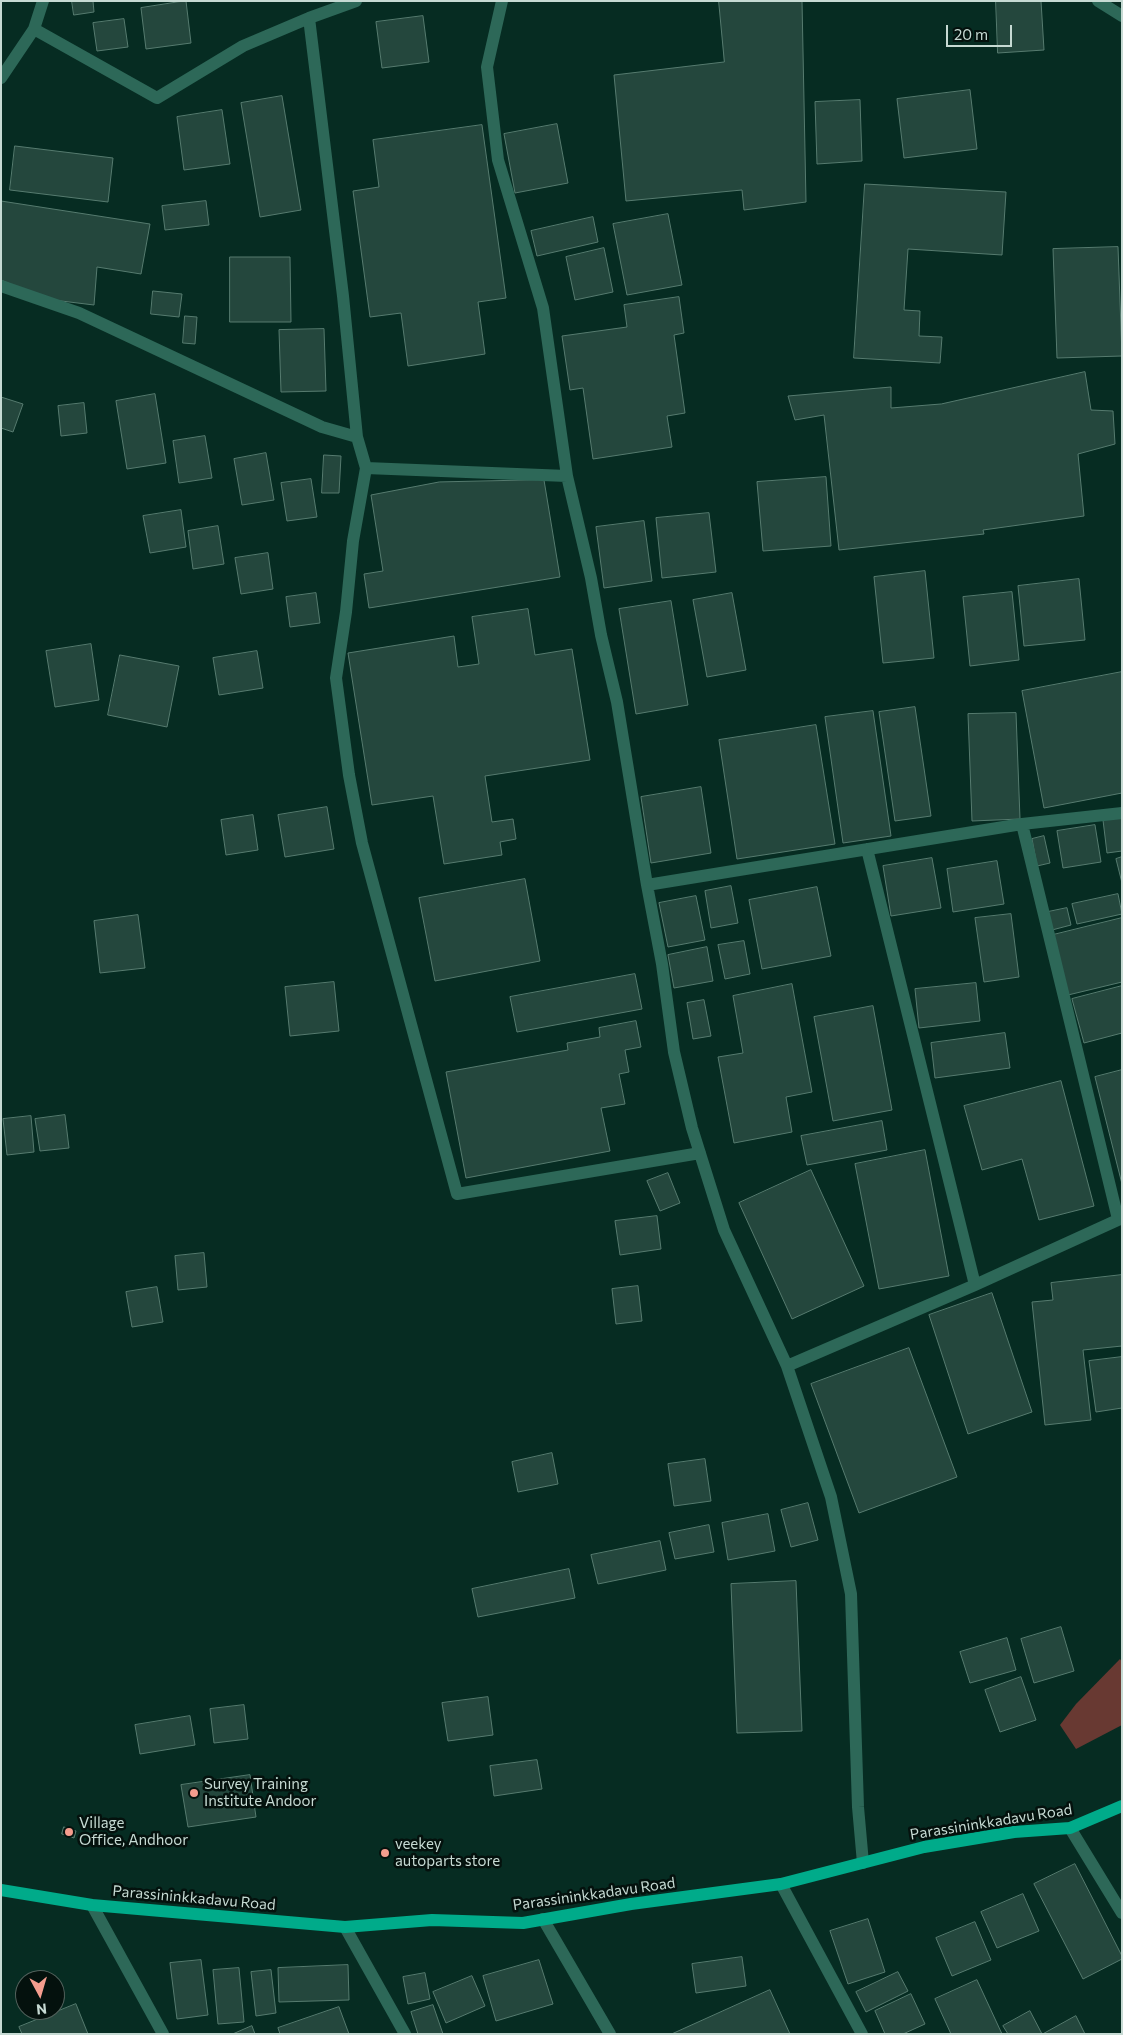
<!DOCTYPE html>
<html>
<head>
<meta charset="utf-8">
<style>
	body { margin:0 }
	#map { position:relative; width:1123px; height:2035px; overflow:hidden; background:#062c22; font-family:Commissioner,sans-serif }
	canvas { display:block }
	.frame { position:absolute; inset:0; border:2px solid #c6dad3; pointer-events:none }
	.north { position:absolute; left:15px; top:1970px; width:50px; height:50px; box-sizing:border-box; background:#04110d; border:1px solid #52615c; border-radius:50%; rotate:174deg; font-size:14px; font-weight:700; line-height:20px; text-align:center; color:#c6dad3 }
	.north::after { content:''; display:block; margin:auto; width:18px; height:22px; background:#f59d8e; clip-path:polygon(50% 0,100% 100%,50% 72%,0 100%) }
	.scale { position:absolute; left:946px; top:25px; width:66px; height:22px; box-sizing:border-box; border:2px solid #c6dad3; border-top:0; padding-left:6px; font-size:15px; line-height:18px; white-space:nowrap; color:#c6dad3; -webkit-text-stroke:4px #04110d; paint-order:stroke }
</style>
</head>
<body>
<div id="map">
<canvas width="1123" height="2035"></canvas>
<div class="frame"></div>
<div class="north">N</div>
<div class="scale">20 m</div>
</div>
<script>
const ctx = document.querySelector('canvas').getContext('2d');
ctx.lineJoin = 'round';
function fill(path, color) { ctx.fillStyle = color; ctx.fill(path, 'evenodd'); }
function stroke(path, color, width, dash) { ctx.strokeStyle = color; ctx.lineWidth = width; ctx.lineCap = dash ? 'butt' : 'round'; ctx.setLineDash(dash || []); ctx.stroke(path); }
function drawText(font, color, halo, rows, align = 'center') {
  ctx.font = font + ' Commissioner,sans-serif'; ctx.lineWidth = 5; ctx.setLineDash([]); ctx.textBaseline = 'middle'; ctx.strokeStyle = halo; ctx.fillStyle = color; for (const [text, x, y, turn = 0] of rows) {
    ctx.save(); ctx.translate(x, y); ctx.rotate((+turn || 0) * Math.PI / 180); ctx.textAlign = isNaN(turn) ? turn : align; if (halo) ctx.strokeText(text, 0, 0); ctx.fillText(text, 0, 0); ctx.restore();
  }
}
const green = new Path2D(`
	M 1120,1659 L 1122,1662 L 1122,1725 L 1076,1749 L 1060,1725 L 1076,1704 Z`);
const building = new Path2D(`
	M 72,1 L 93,1 L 94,12 L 74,15 Z
	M 186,1 L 191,43 L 146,49 L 141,8 Z
	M 719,1 L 802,1 L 806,202 L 744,210 L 742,190 L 626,201 L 614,75 L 724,62 Z
	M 996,1 L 1041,1 L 1044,50 L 998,53 Z
	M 423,16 L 429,62 L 382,68 L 376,22 Z
	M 124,19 L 128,47 L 97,51 L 93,23 Z
	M 970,90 L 977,149 L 904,158 L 897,99 Z
	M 282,96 L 301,210 L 260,217 L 241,103 Z
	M 860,100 L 862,161 L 817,164 L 815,102 Z
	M 222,110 L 230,164 L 184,170 L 177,117 Z
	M 557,124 L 568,183 L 515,193 L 504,134 Z
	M 482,125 L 506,298 L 478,302 L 485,354 L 408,366 L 401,313 L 370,317 L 353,191 L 379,187 L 373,140 Z
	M 15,146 L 113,158 L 108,202 L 10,190 Z
	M 865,184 L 1006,192 L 1002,255 L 908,249 L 904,310 L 920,311 L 919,336 L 942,337 L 940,363 L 854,358 Z
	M 1,201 L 150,224 L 141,274 L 97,267 L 94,305 L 45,299 L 1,280 Z
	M 206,201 L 209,225 L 165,230 L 162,206 Z
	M 668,214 L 682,285 L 627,295 L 613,224 Z
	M 593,217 L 598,242 L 537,256 L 531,231 Z
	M 1118,247 L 1122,356 L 1057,358 L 1053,249 Z
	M 604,248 L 613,292 L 575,300 L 566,257 Z
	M 230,257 L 290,257 L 291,322 L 230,322 Z
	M 153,291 L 182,294 L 179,317 L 151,314 Z
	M 679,297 L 684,333 L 674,335 L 685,413 L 667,416 L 672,447 L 593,459 L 583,388 L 570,390 L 562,336 L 627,327 L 624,305 Z
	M 185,316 L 197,317 L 195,344 L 183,343 Z
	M 324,329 L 326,391 L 281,392 L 279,330 Z
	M 1085,372 L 1091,410 L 1113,411 L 1115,444 L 1078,454 L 1084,516 L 983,530 L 984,534 L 839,550 L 824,415 L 795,420 L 788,396 L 891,387 L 891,408 L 941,404 Z
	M 155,394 L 166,463 L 127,469 L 116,401 Z
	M 1,397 L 23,404 L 13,432 L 1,428 Z
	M 84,403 L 87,433 L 61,436 L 58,406 Z
	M 205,436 L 212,478 L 179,483 L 173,441 Z
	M 266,453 L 274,500 L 242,505 L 234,459 Z
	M 324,455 L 341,456 L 339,493 L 322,493 Z
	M 826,477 L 831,546 L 763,551 L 757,482 Z
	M 311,479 L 317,517 L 287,521 L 281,483 Z
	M 544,480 L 560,577 L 369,608 L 364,574 L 383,571 L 371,495 L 439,482 Z
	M 181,510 L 186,547 L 150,553 L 143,516 Z
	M 709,513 L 716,572 L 662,578 L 656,518 Z
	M 644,521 L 652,581 L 604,588 L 596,527 Z
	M 218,526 L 224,564 L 193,569 L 188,531 Z
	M 268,553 L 273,589 L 241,594 L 235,558 Z
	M 925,571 L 934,658 L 883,663 L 874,577 Z
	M 1079,579 L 1085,640 L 1024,646 L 1018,586 Z
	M 1012,592 L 1019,660 L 970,666 L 963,597 Z
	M 316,593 L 320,623 L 290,627 L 286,597 Z
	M 732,593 L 746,670 L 707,677 L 693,600 Z
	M 671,601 L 688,705 L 636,714 L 619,609 Z
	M 528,609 L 535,655 L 572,649 L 590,760 L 485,776 L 492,822 L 513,819 L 516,839 L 500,842 L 502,855 L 444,864 L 433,796 L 372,805 L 348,653 L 454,636 L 458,667 L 479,664 L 472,617 Z
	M 91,644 L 99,700 L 55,707 L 46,651 Z
	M 257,651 L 263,688 L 219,695 L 213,658 Z
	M 120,655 L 179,666 L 167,727 L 108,715 Z
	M 1122,672 L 1122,793 L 1044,808 L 1022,691 Z
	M 915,707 L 931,816 L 895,821 L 879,712 Z
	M 873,711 L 891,836 L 843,843 L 825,717 Z
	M 1016,713 L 1020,819 L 972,821 L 968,714 Z
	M 816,725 L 835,844 L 737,859 L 719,740 Z
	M 701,787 L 711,853 L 651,863 L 641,797 Z
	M 327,807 L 334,849 L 285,857 L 278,815 Z
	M 253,815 L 258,850 L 226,855 L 221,820 Z
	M 1122,818 L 1122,851 L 1107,853 L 1103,820 Z
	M 1095,825 L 1101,862 L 1063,868 L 1057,831 Z
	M 1044,836 L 1050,863 L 1037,866 L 1032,839 Z
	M 1122,857 L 1122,883 L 1116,859 Z
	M 932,858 L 941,908 L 891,916 L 883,866 Z
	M 997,861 L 1004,904 L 953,912 L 947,869 Z
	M 525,879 L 540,961 L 435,981 L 419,898 Z
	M 731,886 L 738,923 L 711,928 L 705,891 Z
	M 817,887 L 831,956 L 762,969 L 749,900 Z
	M 1118,894 L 1122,914 L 1077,924 L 1072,904 Z
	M 696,896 L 705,940 L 668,947 L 659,903 Z
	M 1067,908 L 1071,925 L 1052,930 L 1048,912 Z
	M 1011,914 L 1019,977 L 984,982 L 975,918 Z
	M 138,915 L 145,968 L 100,973 L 94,921 Z
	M 1122,918 L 1122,982 L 1068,995 L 1053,935 Z
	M 744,941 L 750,974 L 725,979 L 718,945 Z
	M 707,947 L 713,981 L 674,988 L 668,955 Z
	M 635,974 L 642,1009 L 517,1032 L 510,997 Z
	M 334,982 L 339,1031 L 290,1036 L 285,987 Z
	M 976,983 L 980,1021 L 919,1028 L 915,989 Z
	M 792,984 L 812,1092 L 786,1097 L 792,1132 L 734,1143 L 718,1057 L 743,1053 L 733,996 Z
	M 1122,986 L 1122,1033 L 1084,1043 L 1072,999 Z
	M 704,1000 L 711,1036 L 693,1039 L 687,1003 Z
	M 873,1006 L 892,1110 L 833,1121 L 814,1017 Z
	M 636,1021 L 641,1047 L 625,1050 L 629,1072 L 619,1074 L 625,1104 L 601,1108 L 610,1151 L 466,1178 L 446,1072 L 568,1050 L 567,1043 L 600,1037 L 599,1028 Z
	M 1005,1033 L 1010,1068 L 935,1078 L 931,1043 Z
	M 1122,1070 L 1122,1184 L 1095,1077 Z
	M 1061,1081 L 1094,1206 L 1039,1220 L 1022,1159 L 982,1170 L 964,1106 Z
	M 65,1115 L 69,1148 L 40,1151 L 35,1119 Z
	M 31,1116 L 34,1152 L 7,1155 L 3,1119 Z
	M 882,1121 L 887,1150 L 807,1165 L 801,1136 Z
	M 925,1150 L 949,1276 L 879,1289 L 855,1164 Z
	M 811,1170 L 864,1286 L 792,1319 L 739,1203 Z
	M 668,1173 L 680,1203 L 660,1211 L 647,1181 Z
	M 657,1216 L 661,1249 L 620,1255 L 615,1221 Z
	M 204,1253 L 207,1287 L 178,1290 L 175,1256 Z
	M 1122,1275 L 1122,1346 L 1083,1350 L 1091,1420 L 1045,1425 L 1032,1302 L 1053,1300 L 1051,1283 Z
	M 638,1286 L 642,1321 L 616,1324 L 612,1289 Z
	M 157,1287 L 163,1322 L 132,1327 L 126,1292 Z
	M 992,1293 L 1032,1412 L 968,1434 L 929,1315 Z
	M 909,1348 L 957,1477 L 859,1513 L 811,1384 Z
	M 1122,1357 L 1122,1408 L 1096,1412 L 1089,1361 Z
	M 552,1453 L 558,1484 L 518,1492 L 512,1462 Z
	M 705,1459 L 711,1501 L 674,1506 L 668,1464 Z
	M 808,1503 L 818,1540 L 791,1547 L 781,1510 Z
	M 768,1514 L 775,1551 L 728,1560 L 722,1523 Z
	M 709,1525 L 714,1552 L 675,1559 L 669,1533 Z
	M 660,1541 L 666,1570 L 598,1584 L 591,1555 Z
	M 569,1569 L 575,1598 L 478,1617 L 472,1589 Z
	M 796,1581 L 802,1731 L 737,1733 L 731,1584 Z
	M 1061,1627 L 1074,1671 L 1034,1683 L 1021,1639 Z
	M 1007,1638 L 1016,1670 L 970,1683 L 960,1652 Z
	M 1021,1677 L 1036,1720 L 1000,1732 L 985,1690 Z
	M 488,1697 L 493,1735 L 448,1741 L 442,1703 Z
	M 244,1705 L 248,1739 L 214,1743 L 210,1709 Z
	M 190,1716 L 195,1745 L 140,1754 L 135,1725 Z
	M 537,1760 L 542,1789 L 494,1796 L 490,1766 Z
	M 250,1775 L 256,1817 L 188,1827 L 181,1785 Z
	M 64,1827 L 76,1831 L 74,1838 L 62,1834 Z
	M 1075,1864 L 1122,1956 L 1122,1959 L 1083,1979 L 1034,1884 Z
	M 1023,1894 L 1039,1931 L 997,1948 L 981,1912 Z
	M 868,1919 L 885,1972 L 848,1984 L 830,1931 Z
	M 975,1922 L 991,1960 L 952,1976 L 936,1938 Z
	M 742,1957 L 746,1986 L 696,1993 L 692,1964 Z
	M 201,1960 L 208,2015 L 177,2019 L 170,1963 Z
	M 539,1960 L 553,2004 L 496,2021 L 483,1976 Z
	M 348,1965 L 349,2000 L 279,2002 L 278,1968 Z
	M 239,1968 L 244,2022 L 218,2024 L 213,1970 Z
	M 271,1970 L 276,2013 L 256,2016 L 251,1972 Z
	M 898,1972 L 908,1991 L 866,2012 L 856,1992 Z
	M 425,1973 L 430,1999 L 408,2004 L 403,1977 Z
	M 472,1976 L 485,2006 L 446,2023 L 433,1992 Z
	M 977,1980 L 1002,2034 L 951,2034 L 935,1999 Z
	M 770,1990 L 790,2034 L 672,2034 Z
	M 911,1994 L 925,2024 L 903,2034 L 885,2034 L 875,2011 Z
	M 76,2004 L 88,2034 L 22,2034 L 19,2027 Z
	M 433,2005 L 443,2034 L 418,2034 L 411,2012 Z
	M 339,2007 L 349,2034 L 280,2034 L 278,2028 Z
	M 1030,2011 L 1042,2034 L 1008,2034 L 1003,2026 Z
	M 1076,2016 L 1085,2034 L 1043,2034 Z
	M 252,2026 L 255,2034 L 233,2034 Z`);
const minor = new Path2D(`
	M 502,1 L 487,67 L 498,160 L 543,308 L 567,476 L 591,578 L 601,635 L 617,702 L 647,885 L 662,964 L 674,1052 L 692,1128 L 724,1230 L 787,1366 L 831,1497 L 851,1594 L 858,1807 L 863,1863
	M 1098,1 L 1122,16
	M 309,18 L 343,296 L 357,437
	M 34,29 L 157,98 L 243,46 L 309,18 L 356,1
	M 1,78 L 34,29 L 43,1
	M 1,286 L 79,313 L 322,427 L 357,437 L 366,468 L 353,541 L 346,612 L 336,678 L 349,775 L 362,843 L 457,1194 L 700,1153
	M 366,468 L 567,476
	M 1022,824 L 1118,1219
	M 867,849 L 975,1285
	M 647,885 L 1022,824 L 1122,813
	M 787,1366 L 975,1285 L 1122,1218
	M 1070,1828 L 1122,1913
	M 781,1884 L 862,2034
	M 92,1905 L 163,2034
	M 543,1919 L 610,2034
	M 345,1927 L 405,2034`);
const major = new Path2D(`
	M 1,1890 L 92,1905 L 345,1927 L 432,1920 L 523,1923 L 631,1904 L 781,1884 L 924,1847 L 1014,1832 L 1070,1828 L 1122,1806`);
const markers = [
	[194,1793,5,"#f59d8e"],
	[69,1832,5,"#f59d8e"],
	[385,1853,5,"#f59d8e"]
];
const poiNames = [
	["Survey Training",204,1784],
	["Institute Andoor",204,1801],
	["Village",79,1823],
	["Office, Andhoor",79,1840],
	["veekey",395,1844],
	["autoparts store",395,1861]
];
const streetNames = [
	["Parassininkkadavu Road",991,1822,-9],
	["Parassininkkadavu Road",594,1894,-8],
	["Parassininkkadavu Road",194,1898,5]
];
fill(green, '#683932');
fill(building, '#24473d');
stroke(building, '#567b6f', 1);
stroke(minor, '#2d6858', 12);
stroke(major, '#00ab8a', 12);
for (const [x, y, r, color] of markers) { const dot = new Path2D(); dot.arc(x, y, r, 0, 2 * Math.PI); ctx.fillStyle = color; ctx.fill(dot); stroke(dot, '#04110d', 2); }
drawText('15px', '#c6dad3', '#04110d', poiNames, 'left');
drawText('15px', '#c6dad3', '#04110d', streetNames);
</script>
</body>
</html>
